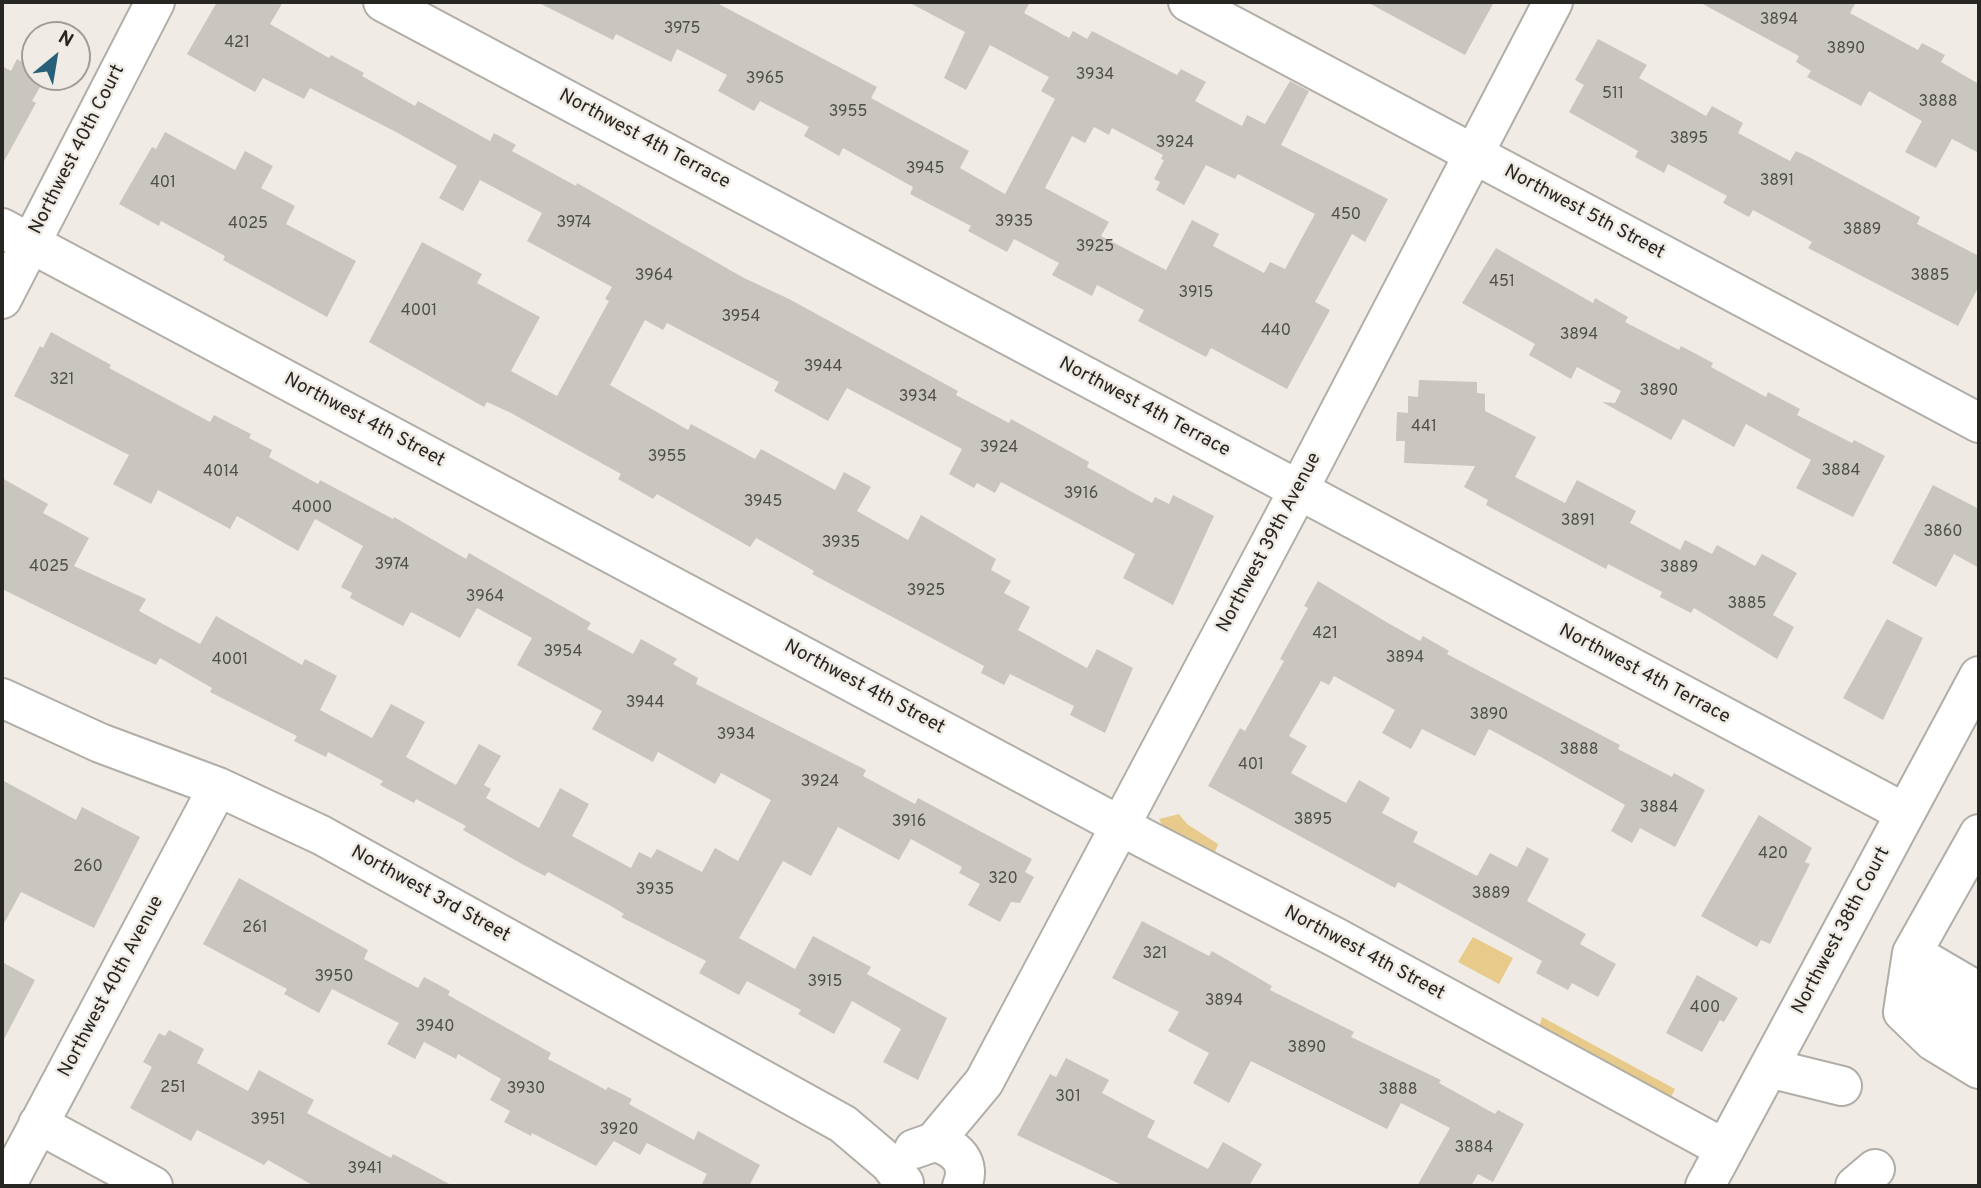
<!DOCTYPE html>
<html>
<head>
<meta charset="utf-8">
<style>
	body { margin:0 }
	#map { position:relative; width:1981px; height:1188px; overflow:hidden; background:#f0ece5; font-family:Overpass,sans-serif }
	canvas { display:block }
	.frame { position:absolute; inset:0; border:4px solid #272623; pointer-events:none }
	.north { position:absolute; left:21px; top:21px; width:70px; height:70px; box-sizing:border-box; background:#f0ece5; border:2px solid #a09d97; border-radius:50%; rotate:30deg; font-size:19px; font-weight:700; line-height:28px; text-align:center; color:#272623 }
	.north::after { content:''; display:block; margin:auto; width:24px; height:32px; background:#266179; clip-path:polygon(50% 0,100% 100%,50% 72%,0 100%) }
</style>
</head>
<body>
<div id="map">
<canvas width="1981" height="1188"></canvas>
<div class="frame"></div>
<div class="north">N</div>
</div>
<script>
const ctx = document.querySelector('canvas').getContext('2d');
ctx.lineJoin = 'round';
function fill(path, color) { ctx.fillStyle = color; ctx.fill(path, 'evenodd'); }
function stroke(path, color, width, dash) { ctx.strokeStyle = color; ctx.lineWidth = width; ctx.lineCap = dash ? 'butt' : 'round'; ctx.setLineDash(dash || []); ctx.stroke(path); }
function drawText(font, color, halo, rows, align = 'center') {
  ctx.font = font + ' Overpass,sans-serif'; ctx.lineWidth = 5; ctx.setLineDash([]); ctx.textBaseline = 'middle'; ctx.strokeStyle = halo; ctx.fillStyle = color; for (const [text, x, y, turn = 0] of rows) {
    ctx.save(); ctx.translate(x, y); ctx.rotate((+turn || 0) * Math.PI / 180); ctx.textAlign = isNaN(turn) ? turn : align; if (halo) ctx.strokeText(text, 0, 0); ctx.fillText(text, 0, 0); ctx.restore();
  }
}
const green = new Path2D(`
	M 1179,814 L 1187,824 L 1218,844 L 1215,852 L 1207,856 L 1162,825 L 1159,819 Z
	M 1473,937 L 1513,958 L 1499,984 L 1458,962 Z
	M 1542,1017 L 1675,1089 L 1669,1101 L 1538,1031 Z`);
const building = new Path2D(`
	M 217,2 L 283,2 L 270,24 L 329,58 L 331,55 L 364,73 L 362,76 L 415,106 L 418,101 L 490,141 L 494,133 L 516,145 L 512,151 L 576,186 L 577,183 L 744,278 L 789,299 L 958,391 L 956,395 L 1009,423 L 1011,419 L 1089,462 L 1087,467 L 1152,503 L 1155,497 L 1169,504 L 1173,495 L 1214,516 L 1173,605 L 1123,578 L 1135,554 L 1001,482 L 995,493 L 977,483 L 974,488 L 949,474 L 962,449 L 847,388 L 828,421 L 774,391 L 779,382 L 667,323 L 663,330 L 645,320 L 610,385 L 688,430 L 691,424 L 755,459 L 761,449 L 835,490 L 844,472 L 871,487 L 857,511 L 908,540 L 921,515 L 996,559 L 991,570 L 1011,581 L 1004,593 L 1030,607 L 1018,630 L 1087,668 L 1097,649 L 1133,668 L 1105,733 L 1070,715 L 1074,706 L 1010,674 L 1004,685 L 981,673 L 984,666 L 812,574 L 814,571 L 756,538 L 750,547 L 657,494 L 653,499 L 618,479 L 621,474 L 511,413 L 487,402 L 484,407 L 369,342 L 422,242 L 482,274 L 477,283 L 540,317 L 511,371 L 557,396 L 609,301 L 605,299 L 612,287 L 527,241 L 542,213 L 480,180 L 463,211 L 439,198 L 457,166 L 396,132 L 310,88 L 304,99 L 263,78 L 255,92 L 187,54 Z
	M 537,2 L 715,2 L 877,87 L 871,98 L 969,151 L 960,168 L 1005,194 L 1055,99 L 1041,91 L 1049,77 L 990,45 L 966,90 L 944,78 L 965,32 L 908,2 L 1030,2 L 1024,13 L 1069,38 L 1073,31 L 1087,39 L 1092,31 L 1177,75 L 1181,69 L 1206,82 L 1195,101 L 1242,126 L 1247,115 L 1265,124 L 1290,81 L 1309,91 L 1281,145 L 1388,199 L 1365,242 L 1352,234 L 1315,302 L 1330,310 L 1287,389 L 1211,348 L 1206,357 L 1138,321 L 1144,310 L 1097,285 L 1092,296 L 1052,275 L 1059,263 L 1014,239 L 1007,252 L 968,231 L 971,226 L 910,194 L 913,187 L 843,148 L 839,156 L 804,136 L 809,127 L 760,101 L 754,111 L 718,91 L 727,75 L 677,49 L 671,62 L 616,34 L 613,40 ZM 1094,127 L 1109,135 L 1112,128 L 1163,155 L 1161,159 L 1164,160 L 1154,179 L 1160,182 L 1156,190 L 1184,205 L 1206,165 L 1235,179 L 1238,174 L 1315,214 L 1285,269 L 1270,262 L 1264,273 L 1213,246 L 1219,234 L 1192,220 L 1166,270 L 1101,236 L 1109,222 L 1045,188 L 1072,136 L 1085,143 Z
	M 1367,2 L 1494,2 L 1465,55 Z
	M 1699,2 L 1856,2 L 1850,13 L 1918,50 L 1922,43 L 1945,55 L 1941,62 L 1979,84 L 1979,153 L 1952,139 L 1936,168 L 1905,152 L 1922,121 L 1869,91 L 1861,106 L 1807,77 L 1811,71 L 1796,62 L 1799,56 Z
	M 1598,39 L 1647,65 L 1639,78 L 1706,116 L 1712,106 L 1743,123 L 1738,133 L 1790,161 L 1796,151 L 1809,157 L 1920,217 L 1917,224 L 1979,256 L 1979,286 L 1958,326 L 1808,248 L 1812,242 L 1753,210 L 1749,217 L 1723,203 L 1727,196 L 1668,164 L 1664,173 L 1635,157 L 1638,151 L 1569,112 L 1584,85 L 1575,80 Z
	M 17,59 L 35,69 L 35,77 L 40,77 L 36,85 L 40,87 L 32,101 L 36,103 L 2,165 L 2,66 L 11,71 Z
	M 165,132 L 235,170 L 245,151 L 273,166 L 261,188 L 295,206 L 286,224 L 356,261 L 327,317 L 223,260 L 225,256 L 161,221 L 159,226 L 119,204 L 152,147 L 156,149 Z
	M 1496,248 L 1593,303 L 1595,298 L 1628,317 L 1625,322 L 1679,350 L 1681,346 L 1713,363 L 1711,367 L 1766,397 L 1768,392 L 1800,409 L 1797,415 L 1852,443 L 1854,440 L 1885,456 L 1853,517 L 1796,488 L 1811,460 L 1746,424 L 1734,447 L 1683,419 L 1671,440 L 1602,402 L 1615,403 L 1621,391 L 1577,367 L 1571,379 L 1529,355 L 1535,344 L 1462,303 Z
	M 51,332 L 111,365 L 109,368 L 210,422 L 214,415 L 251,434 L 249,438 L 272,450 L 269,457 L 318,484 L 320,480 L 393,519 L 394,517 L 466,559 L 469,553 L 591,623 L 587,629 L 633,654 L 641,639 L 677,659 L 673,664 L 698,678 L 696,684 L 866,770 L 863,776 L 915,804 L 918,798 L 1032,859 L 1025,872 L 1034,877 L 1020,903 L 1011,902 L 1000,922 L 968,905 L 980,884 L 959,873 L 962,867 L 911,839 L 899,860 L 838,827 L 811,876 L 783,861 L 739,938 L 795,969 L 813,936 L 871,967 L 867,974 L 947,1018 L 918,1080 L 883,1062 L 901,1029 L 852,1001 L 834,1034 L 798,1014 L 801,1010 L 747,981 L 739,995 L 699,973 L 706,961 L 621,917 L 624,914 L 611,906 L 548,872 L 545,876 L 520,863 L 463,830 L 466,826 L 416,799 L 414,803 L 380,785 L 383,781 L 328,752 L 326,757 L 294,741 L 297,736 L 210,692 L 212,688 L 160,658 L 156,665 L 2,589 L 2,478 L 48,504 L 43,513 L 89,538 L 74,566 L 146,599 L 139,611 L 200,644 L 216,616 L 302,665 L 305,659 L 337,676 L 320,710 L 372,738 L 391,704 L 425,722 L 406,757 L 456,785 L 479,744 L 501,756 L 484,785 L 491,789 L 486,798 L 539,828 L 560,788 L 589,804 L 572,836 L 631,868 L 639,852 L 651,858 L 657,849 L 702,872 L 715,848 L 738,861 L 771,800 L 721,773 L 715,784 L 658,752 L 653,762 L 592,729 L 602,711 L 517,665 L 532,638 L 477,608 L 460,638 L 411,612 L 403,626 L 350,598 L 352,593 L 341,587 L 363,546 L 315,519 L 298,551 L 237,516 L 230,529 L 158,490 L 151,504 L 113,484 L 129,455 L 14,396 L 40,346 L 43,348 Z
	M 1419,380 L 1477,382 L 1477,393 L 1485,394 L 1485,411 L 1536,437 L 1515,477 L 1565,503 L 1577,480 L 1636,511 L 1630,523 L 1680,550 L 1685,540 L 1712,554 L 1717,545 L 1755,566 L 1762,554 L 1797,573 L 1773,615 L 1794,627 L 1777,659 L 1694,608 L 1691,613 L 1660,597 L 1662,592 L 1608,564 L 1606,569 L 1486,505 L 1488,500 L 1464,487 L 1475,466 L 1404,463 L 1405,441 L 1396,441 L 1397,412 L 1408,413 L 1408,396 L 1418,397 Z
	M 1933,485 L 1979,509 L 1979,568 L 1954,554 L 1936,587 L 1892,563 Z
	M 1318,581 L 1388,623 L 1420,641 L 1423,636 L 1449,651 L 1447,654 L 1620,745 L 1618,749 L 1672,777 L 1674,773 L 1705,790 L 1675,847 L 1640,828 L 1632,843 L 1611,831 L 1625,805 L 1539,756 L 1489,729 L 1475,756 L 1422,729 L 1411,749 L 1382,733 L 1395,710 L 1334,676 L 1329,685 L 1321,681 L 1289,736 L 1307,746 L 1291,773 L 1346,803 L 1359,780 L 1390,798 L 1382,813 L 1418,832 L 1413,842 L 1477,876 L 1490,853 L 1517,867 L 1527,847 L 1549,859 L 1527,901 L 1586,934 L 1580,944 L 1616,964 L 1598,997 L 1572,983 L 1568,990 L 1536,973 L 1542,961 L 1398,882 L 1395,888 L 1208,786 L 1240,728 L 1245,731 L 1284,661 L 1280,659 L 1308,608 L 1304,606 Z
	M 1887,619 L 1923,638 L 1883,720 L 1843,698 Z
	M 2,780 L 76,820 L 82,807 L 140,837 L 94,928 L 21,892 L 2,927 Z
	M 1759,815 L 1812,848 L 1805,862 L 1810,864 L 1770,944 L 1761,940 L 1757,947 L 1701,916 Z
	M 239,878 L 368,950 L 364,959 L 418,988 L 424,977 L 450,991 L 448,995 L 551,1053 L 548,1059 L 606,1090 L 608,1087 L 632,1099 L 629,1104 L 694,1140 L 698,1131 L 760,1165 L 749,1186 L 701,1186 L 707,1174 L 647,1143 L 640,1155 L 614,1141 L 596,1166 L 532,1133 L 531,1136 L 504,1122 L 510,1111 L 490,1100 L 501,1079 L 458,1054 L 456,1059 L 424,1042 L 415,1059 L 387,1044 L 399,1023 L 332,989 L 319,1013 L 284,994 L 287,989 L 203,944 Z
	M 1142,921 L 1209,956 L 1212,951 L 1272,986 L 1270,990 L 1354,1032 L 1351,1037 L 1441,1080 L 1439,1083 L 1495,1114 L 1498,1110 L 1524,1124 L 1493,1182 L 1478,1174 L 1471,1186 L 1417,1186 L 1450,1128 L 1401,1103 L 1387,1129 L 1251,1061 L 1229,1103 L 1193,1083 L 1209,1053 L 1168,1031 L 1179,1012 L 1112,978 Z
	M 2,962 L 35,980 L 2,1043 Z
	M 1697,975 L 1738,998 L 1724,1022 L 1720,1020 L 1702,1052 L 1666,1033 Z
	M 169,1030 L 204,1049 L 197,1063 L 248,1091 L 259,1070 L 314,1100 L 307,1113 L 391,1158 L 393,1154 L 453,1186 L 314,1186 L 268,1160 L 264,1165 L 197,1130 L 191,1141 L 130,1108 L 152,1067 L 143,1062 L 159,1033 L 165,1036 Z
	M 1066,1058 L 1109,1080 L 1102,1093 L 1155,1121 L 1147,1137 L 1208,1169 L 1223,1142 L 1262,1164 L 1249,1186 L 1124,1186 L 1017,1135 L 1050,1074 L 1056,1077 Z`);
const minor = new Path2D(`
	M 383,2 L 1905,813
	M 1188,2 L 1979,423
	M 2,228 L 1147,840 L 1335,937 L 1725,1149
	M 2,299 L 155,2
	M 2,698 L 100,743 L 218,787 L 321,835 L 843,1124 L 890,1164 L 904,1183
	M 1979,834 L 1912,953 L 1903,1012 L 1933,1041 L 1979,1069
	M 1912,953 L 1979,992
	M 1906,991 L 1979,1029
	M 1769,1068 L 1842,1086
	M 38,1124 L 153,1186
	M 934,1142 L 984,1082 L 1298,491 L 1553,2
	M 914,1149 L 934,1142 C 956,1147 972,1163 962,1186
	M 6,1186 L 218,787
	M 1705,1186 L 1979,676
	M 1855,1186 L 1875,1169`);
const numberNames = [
	["3894",1779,21],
	["3975",682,30],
	["421",237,44],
	["3890",1846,50],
	["3934",1095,76],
	["3965",765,80],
	["511",1613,95],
	["3888",1938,103],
	["3955",848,113],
	["3895",1689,140],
	["3924",1175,144],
	["3945",925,170],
	["3891",1777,182],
	["401",163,184],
	["450",1346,216],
	["3935",1014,223],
	["3974",574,224],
	["4025",248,225],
	["3889",1862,231],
	["3925",1095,248],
	["3964",654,277],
	["3885",1930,277],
	["451",1502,283],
	["3915",1196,294],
	["4001",419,312],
	["3954",741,318],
	["440",1276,332],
	["3894",1579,336],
	["3944",823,368],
	["321",62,381],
	["3890",1659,392],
	["3934",918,398],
	["441",1424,428],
	["3924",999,449],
	["3955",667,458],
	["3884",1841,472],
	["4014",221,473],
	["3916",1081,495],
	["3945",763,503],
	["4000",312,509],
	["3891",1578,522],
	["3860",1943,533],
	["3935",841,544],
	["3974",392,566],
	["4025",49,568],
	["3889",1679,569],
	["3925",926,592],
	["3964",485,598],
	["3885",1747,605],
	["421",1325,635],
	["3954",563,653],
	["3894",1405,659],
	["4001",230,661],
	["3944",645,704],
	["3890",1489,716],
	["3934",736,736],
	["3888",1579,751],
	["401",1251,766],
	["3924",820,783],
	["3884",1659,809],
	["3895",1313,821],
	["3916",909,823],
	["420",1773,855],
	["260",88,868],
	["320",1003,880],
	["3935",655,891],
	["3889",1491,895],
	["261",255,929],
	["321",1155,955],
	["3950",334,978],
	["3915",825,983],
	["3894",1224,1002],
	["400",1705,1009],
	["3940",435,1028],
	["3890",1307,1049],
	["251",173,1089],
	["3930",526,1090],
	["3888",1398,1091],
	["301",1068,1098],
	["3951",268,1121],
	["3920",619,1131],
	["3884",1474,1149],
	["3941",365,1170]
];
const streetNames = [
	["Northwest 4th Terrace",644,140,28],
	["Northwest 40th Court",78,150,-63],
	["Northwest 5th Street",1584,213,28],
	["Northwest 4th Terrace",1144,408,28],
	["Northwest 4th Street",364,421,28],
	["Northwest 39th Avenue",1270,543,-62],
	["Northwest 4th Terrace",1644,675,28],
	["Northwest 4th Street",864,688,28],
	["Northwest 3rd Street",430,895,29],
	["Northwest 38th Court",1842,931,-62],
	["Northwest 4th Street",1364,954,28],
	["Northwest 40th Avenue",112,987,-62]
];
fill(green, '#e8ca8b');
fill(building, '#c9c6bf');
stroke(minor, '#b1ada7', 42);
stroke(minor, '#fff', 38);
drawText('16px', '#504e4a', null, numberNames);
drawText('19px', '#272623', '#f0ece5', streetNames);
</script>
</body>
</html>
